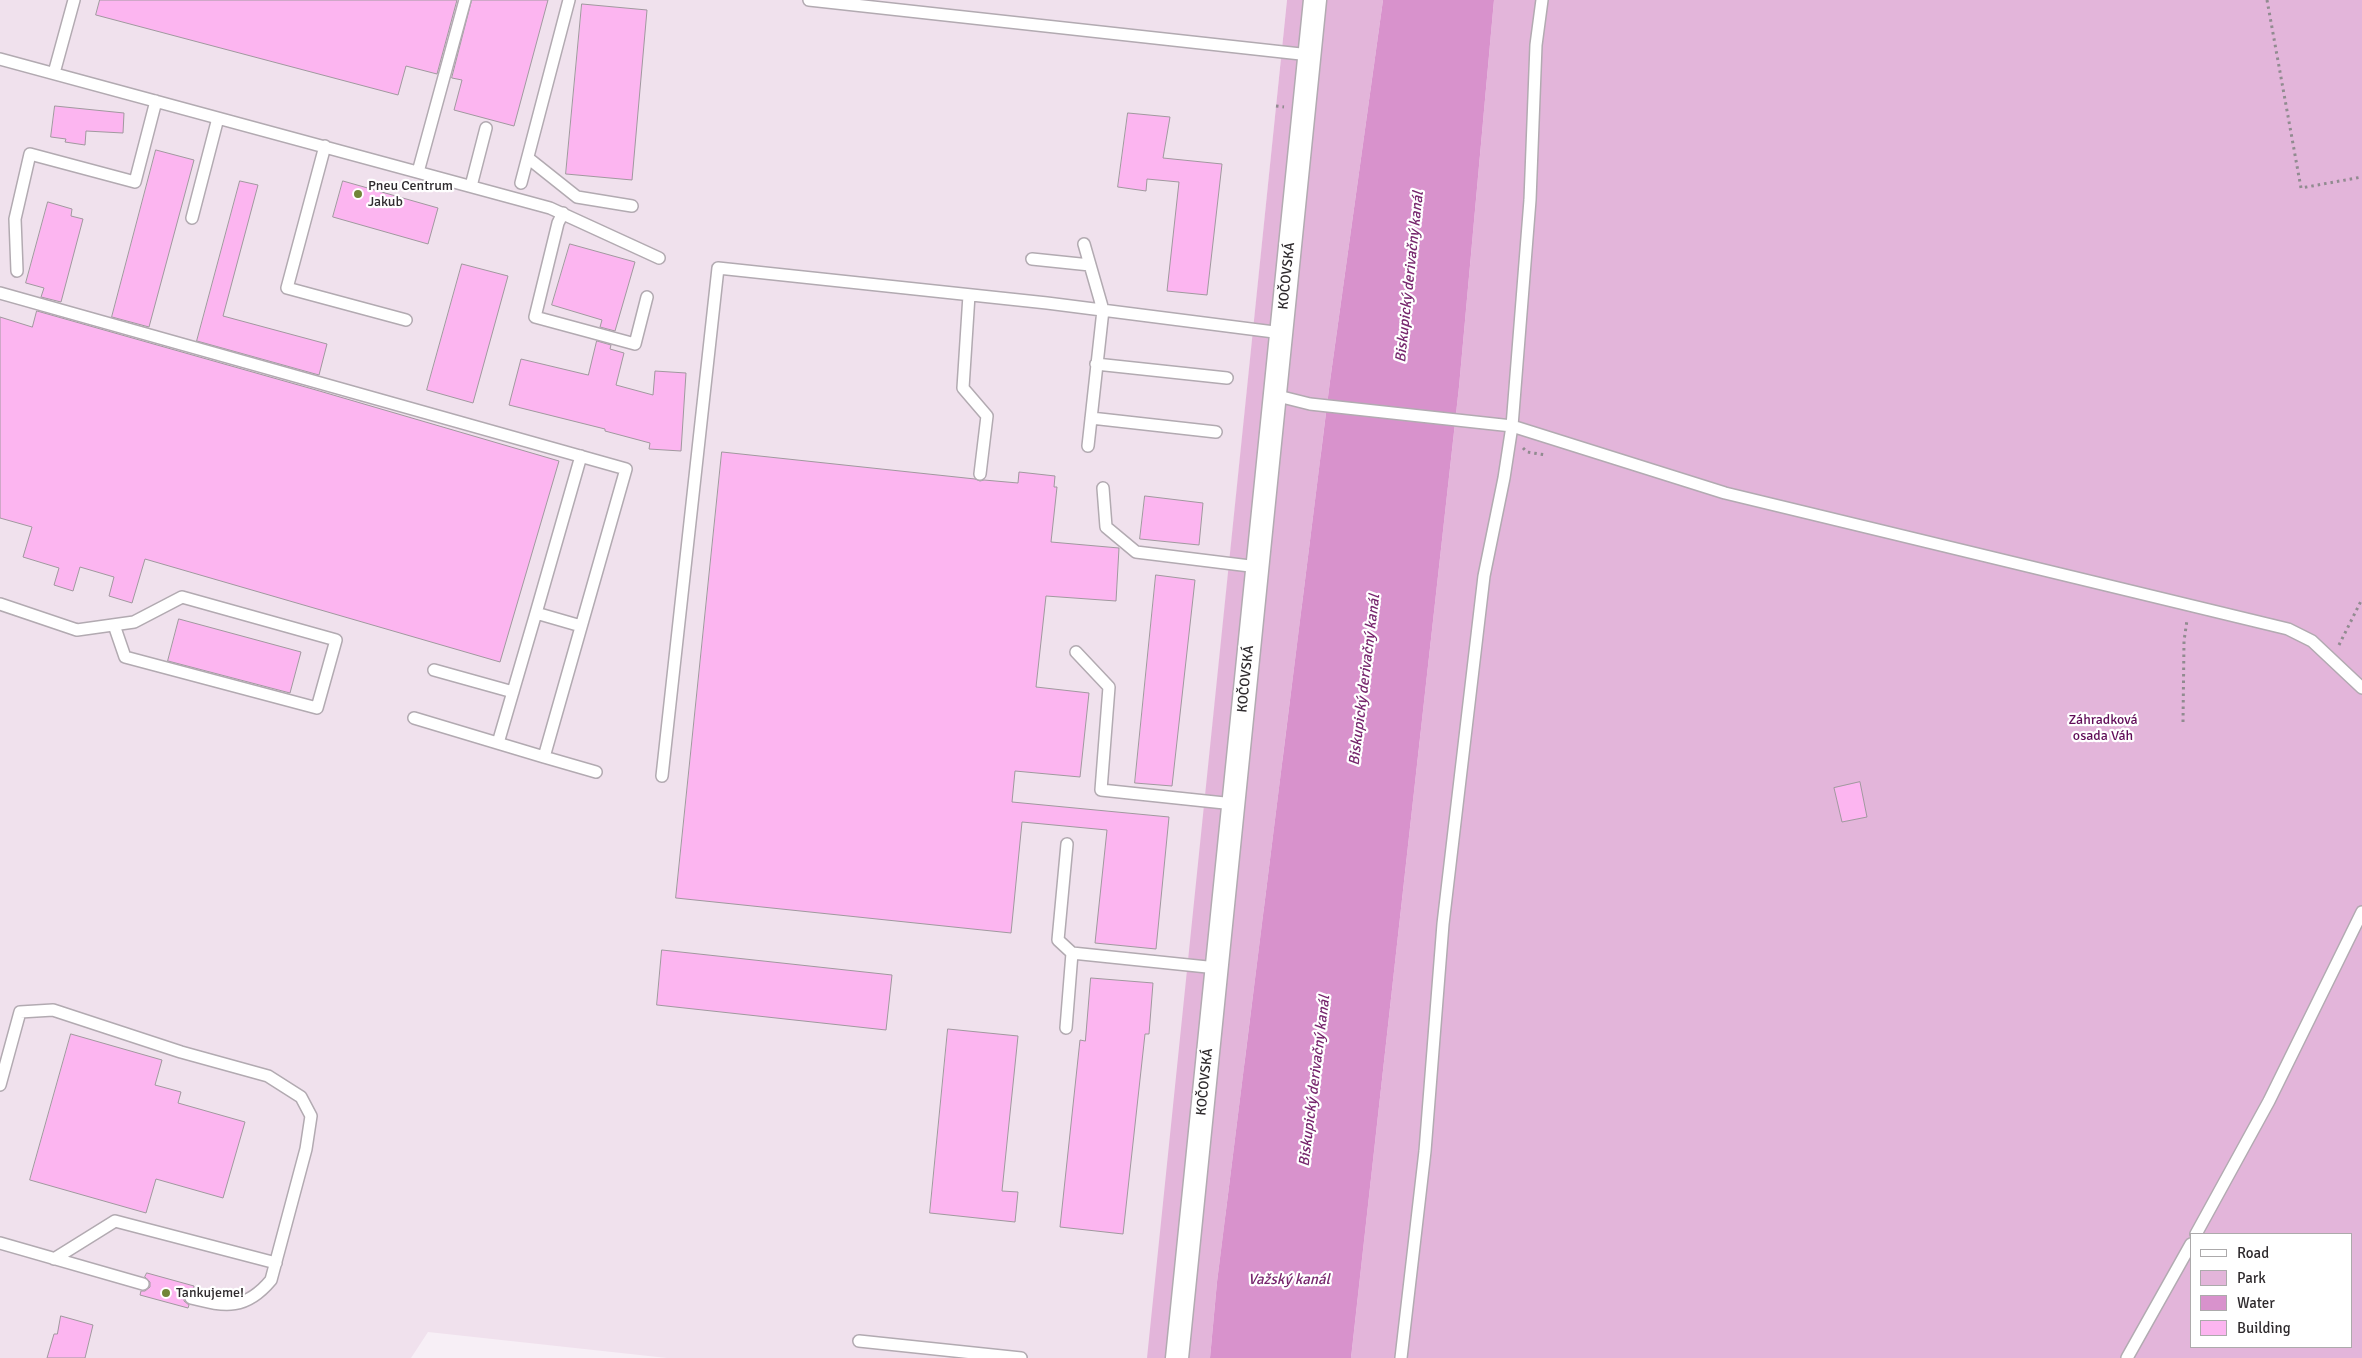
<!DOCTYPE html>
<html>
<head>
<meta charset="utf-8">
<style>
	body { margin:0 }
	#map { position:relative; width:2362px; height:1358px; overflow:hidden; background:#f7eff6; font-family:Signika,sans-serif }
	canvas { display:block }
	.legend { position:absolute; left:2190px; top:1233px; width:162px; height:115px; box-sizing:border-box; background:#fff; border:1px solid #acaaab; margin:0; padding:6px 9px; list-style:none; font-size:15px; color:#2f2b2e }
	.legend li { display:flex; align-items:center; gap:10px; height:25px }
	.legend b { width:25px; border:1px solid #acaaab }
</style>
</head>
<body>
<div id="map">
<canvas width="2362" height="1358"></canvas>
<ul class="legend">
<li><b style="height:6px;background:#fff"></b>Road</li>
<li><b style="height:14px;background:#e3b5da"></b>Park</li>
<li><b style="height:14px;background:#d892cc"></b>Water</li>
<li><b style="height:14px;background:#fcb5f0"></b>Building</li>
</ul>
</div>
<script>
const ctx = document.querySelector('canvas').getContext('2d');
ctx.lineJoin = 'round';
function fill(path, color) { ctx.fillStyle = color; ctx.fill(path, 'evenodd'); }
function stroke(path, color, width, dash) { ctx.strokeStyle = color; ctx.lineWidth = width; ctx.lineCap = dash ? 'butt' : 'round'; ctx.setLineDash(dash || []); ctx.stroke(path); }
function drawText(font, color, halo, rows, align = 'center') {
  ctx.font = font + ' Signika,sans-serif'; ctx.lineWidth = 4.5; ctx.setLineDash([]); ctx.textBaseline = 'middle'; ctx.strokeStyle = halo; ctx.fillStyle = color; for (const [text, x, y, turn = 0] of rows) {
    ctx.save(); ctx.translate(x, y); ctx.rotate((+turn || 0) * Math.PI / 180); ctx.textAlign = isNaN(turn) ? turn : align; if (halo) ctx.strokeText(text, 0, 0); ctx.fillText(text, 0, 0); ctx.restore();
  }
}
const built = new Path2D(`
	M 0,0 L 1287,0 L 1148,1358 L 667,1358 L 428,1332 L 411,1358 L 0,1358 Z`);
const green = new Path2D(`
	M 1287,0 L 1383,0 L 1330,381 L 1217,1282 L 1210,1358 L 1147,1358 Z
	M 1494,0 L 2362,0 L 2362,1358 L 1351,1358 L 1459,387 ZM 2191,1234 L 2351,1234 L 2351,1347 L 2191,1347 Z`);
const water = new Path2D(`
	M 1383,0 L 1494,0 L 1459,387 L 1351,1358 L 1210,1358 L 1217,1282 L 1330,381 Z`);
const building = new Path2D(`
	M 100,0 L 457,0 L 437,74 L 406,66 L 398,95 L 96,15 Z
	M 472,0 L 548,0 L 514,126 L 454,110 L 462,80 L 452,78 Z
	M 582,4 L 647,10 L 632,180 L 566,174 Z
	M 55,106 L 124,113 L 123,133 L 86,131 L 85,145 L 65,142 L 66,139 L 51,137 Z
	M 1128,113 L 1170,117 L 1163,158 L 1222,164 L 1207,295 L 1167,291 L 1179,182 L 1147,179 L 1146,191 L 1118,187 Z
	M 156,150 L 194,160 L 149,327 L 112,317 Z
	M 240,181 L 258,185 L 223,316 L 327,344 L 319,375 L 197,341 Z
	M 343,181 L 438,208 L 428,244 L 333,217 Z
	M 48,202 L 72,209 L 71,216 L 83,219 L 61,302 L 41,297 L 44,288 L 26,283 Z
	M 570,244 L 635,262 L 615,331 L 600,327 L 602,320 L 552,305 Z
	M 462,264 L 508,276 L 473,403 L 427,390 Z
	M 37,311 L 316,390 L 559,461 L 500,662 L 145,559 L 132,603 L 109,596 L 114,577 L 80,567 L 73,591 L 54,585 L 59,568 L 23,557 L 32,527 L 0,518 L 0,317 L 32,327 Z
	M 597,341 L 611,345 L 610,349 L 624,353 L 616,385 L 653,395 L 655,371 L 686,373 L 681,451 L 649,449 L 650,443 L 605,431 L 605,429 L 509,405 L 521,359 L 588,375 Z
	M 722,452 L 975,479 L 980,481 L 984,480 L 1018,483 L 1019,472 L 1055,476 L 1054,487 L 1057,487 L 1051,542 L 1119,548 L 1116,601 L 1046,596 L 1036,687 L 1089,693 L 1080,777 L 1015,771 L 1012,802 L 1169,817 L 1156,949 L 1095,943 L 1107,830 L 1022,822 L 1011,933 L 676,898 Z
	M 1145,496 L 1203,503 L 1199,545 L 1140,539 Z
	M 1156,575 L 1195,580 L 1172,786 L 1135,783 Z
	M 179,619 L 301,652 L 290,693 L 168,661 Z
	M 1860,782 L 1867,817 L 1842,822 L 1834,788 Z
	M 662,950 L 892,975 L 886,1030 L 657,1005 Z
	M 1091,978 L 1153,983 L 1149,1034 L 1145,1034 L 1123,1234 L 1060,1227 L 1080,1040 L 1085,1041 Z
	M 948,1029 L 1018,1036 L 1002,1191 L 1018,1192 L 1015,1222 L 930,1213 Z
	M 71,1034 L 162,1060 L 155,1085 L 181,1092 L 178,1103 L 245,1122 L 223,1198 L 156,1179 L 146,1213 L 30,1180 Z
	M 147,1273 L 194,1286 L 193,1291 L 188,1291 L 184,1296 L 184,1301 L 189,1305 L 188,1308 L 140,1295 L 141,1291 L 145,1291 L 150,1287 L 150,1282 L 145,1277 Z
	M 61,1316 L 93,1325 L 85,1358 L 47,1358 L 54,1334 L 57,1334 Z`);
const path = new Path2D(`
	M 2267,0 L 2301,188 L 2362,177
	M 1276,106 L 1284,107
	M 1523,448 L 1527,452 L 1546,455
	M 2339,645 L 2362,599
	M 2183,722 L 2184,641 L 2187,620`);
const service = new Path2D(`
	M 809,0 L 1310,55
	M 0,59 L 550,208 L 659,258
	M 54,73 L 74,0
	M 325,146 L 287,288 L 406,320
	M 528,158 L 577,197 L 632,206
	M 418,172 L 465,0
	M 521,183 L 569,0
	M 471,186 L 486,128
	M 563,213 L 558,223 L 535,317 L 635,344 L 647,297
	M 192,218 L 218,118
	M 1084,244 L 1103,310 L 1088,446
	M 1032,259 L 1090,265
	M 17,271 L 15,219 L 30,154 L 135,182 L 156,101
	M 0,293 L 626,469 L 544,757 L 596,772
	M 969,295 L 963,388 L 987,416 L 980,474
	M 1096,364 L 1227,378
	M 1274,395 L 1310,404 L 1512,426 L 1725,493 L 2288,629 L 2312,641 L 2362,688
	M 1091,418 L 1216,432
	M 1103,488 L 1106,527 L 1136,552 L 1258,567
	M 0,604 L 77,630 L 134,622 L 182,597 L 336,640 L 317,708 L 125,657 L 114,625
	M 536,613 L 581,456
	M 1076,652 L 1109,687 L 1101,790 L 1234,804
	M 434,670 L 513,692
	M 414,718 L 544,757
	M 498,743 L 536,613 L 581,626
	M 662,776 L 718,268 L 1047,303 L 1282,333
	M 1067,844 L 1058,940 L 1072,953
	M 1066,1028 L 1072,953 L 1217,968
	M 0,1085 L 20,1012 L 53,1010 L 181,1052 L 268,1076 L 301,1097 L 311,1116 L 306,1149 L 271,1280 C 246,1310 226,1307 191,1298
	M 2196,1234 L 2269,1101 L 2362,912
	M 0,1243 L 143,1284
	M 54,1259 L 115,1221 L 276,1263
	M 859,1341 L 1021,1358
	M 1401,1358 L 1425,1151 L 1443,924 L 1484,576 L 1504,478 L 1512,426 L 1530,200 L 1536,45 L 1542,0
	M 2127,1358 L 2191,1244`);
const minor = new Path2D(`
	M 1177,1358 L 1315,0`);
const markers = [
	[358,194,5,"#708637"],
	[166,1293,5,"#708637"]
];
const poiNames = [
	["Pneu Centrum",368,186],
	["Jakub",368,202],
	["Tankujeme!",176,1293]
];
const streetNames = [
	["KOČOVSKÁ",1287,276,-84],
	["KOČOVSKÁ",1246,679,-84],
	["KOČOVSKÁ",1205,1082,-84]
];
const parkNames = [
	["Záhradková",2103,720],
	["osada Váh",2103,736]
];
const waterNames = [
	["Biskupický derivačný kanál",1410,277,-84],
	["Biskupický derivačný kanál",1365,680,-83],
	["Biskupický derivačný kanál",1315,1081,-83],
	["Važský kanál",1289,1280]
];
fill(built, '#f0e1ed');
fill(green, '#e3b5da');
fill(water, '#d892cc');
fill(building, '#fcb5f0');
stroke(building, '#a1999f', 1);
stroke(service, '#b2aab1', 14);
stroke(minor, '#b2aab1', 25);
stroke(path, '#918b90', 3, [2.5, 4]);
stroke(service, '#fff', 11);
stroke(minor, '#fff', 22);
for (const [x, y, r, color] of markers) { const dot = new Path2D(); dot.arc(x, y, r, 0, 2 * Math.PI); ctx.fillStyle = color; ctx.fill(dot); stroke(dot, '#fff', 2); }
drawText('14px', '#2f2b2e', '#fff', poiNames, 'left');
drawText('14px', '#2f2b2e', '#fff', streetNames);
drawText('14px', '#600c58', '#fff', parkNames);
drawText('italic 15px', '#77276e', '#fff', waterNames);
</script>
</body>
</html>
